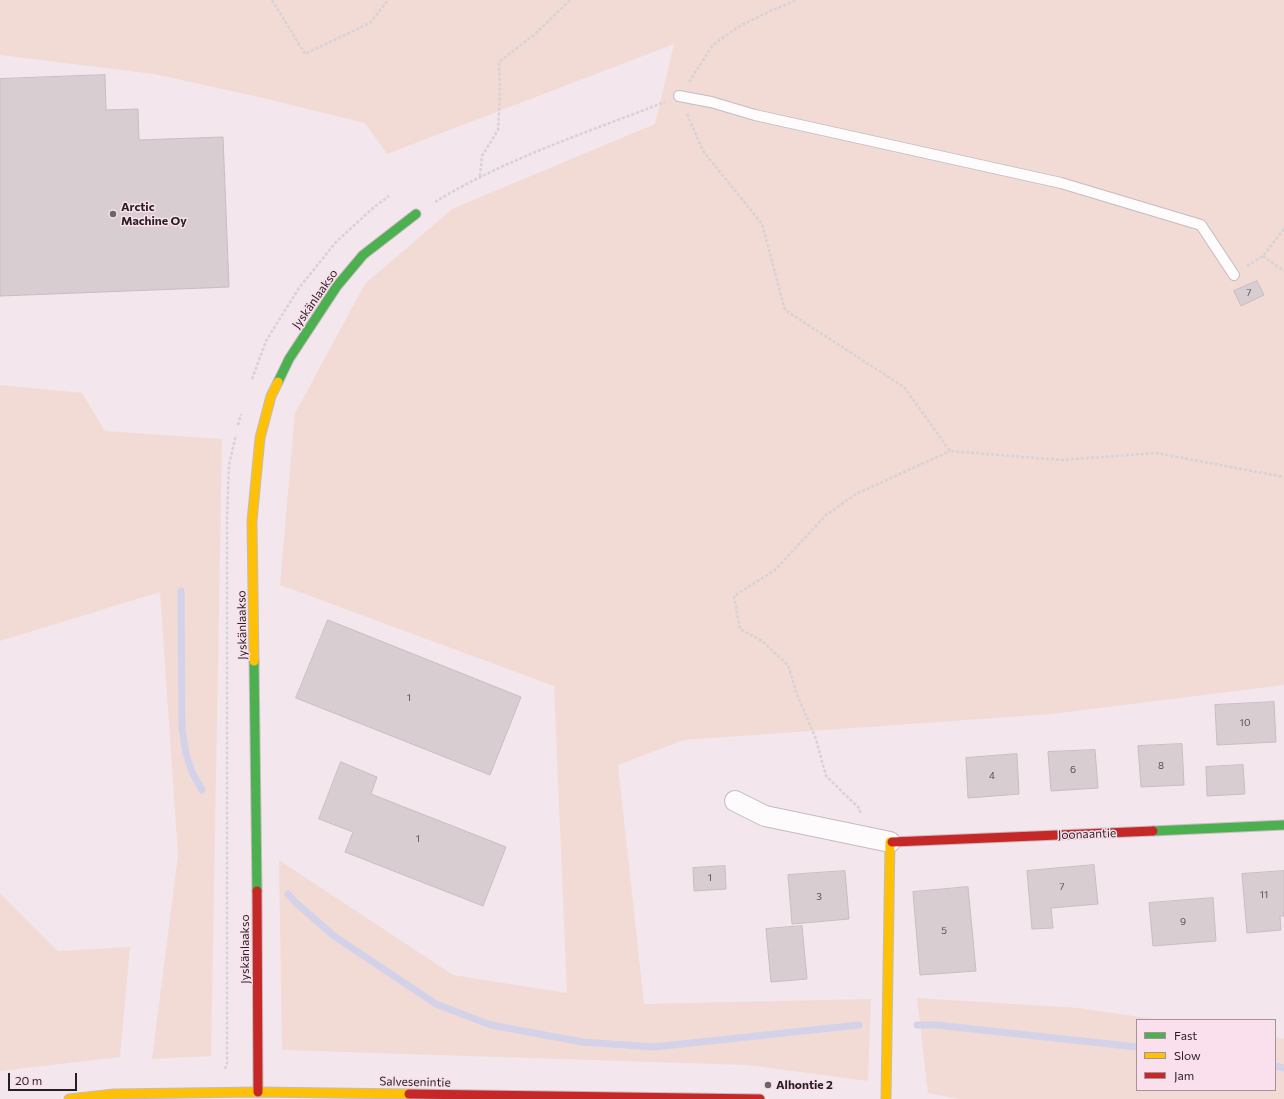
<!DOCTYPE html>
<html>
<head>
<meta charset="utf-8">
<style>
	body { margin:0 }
	#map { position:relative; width:1284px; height:1099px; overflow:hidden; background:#f3e6ec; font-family:Commissioner,sans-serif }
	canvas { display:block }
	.legend { position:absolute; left:1136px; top:1019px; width:140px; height:72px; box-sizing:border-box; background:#f9e0ec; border:1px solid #a5939c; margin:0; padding:5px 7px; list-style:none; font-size:12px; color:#281f23 }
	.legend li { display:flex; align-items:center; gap:8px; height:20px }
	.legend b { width:20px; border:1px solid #a5939c }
	.scale { position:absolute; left:8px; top:1073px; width:69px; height:18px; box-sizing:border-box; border:2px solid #281f23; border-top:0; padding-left:5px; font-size:12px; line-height:14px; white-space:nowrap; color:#281f23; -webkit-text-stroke:3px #f9e0ec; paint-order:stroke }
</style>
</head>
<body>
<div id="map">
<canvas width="1284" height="1099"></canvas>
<ul class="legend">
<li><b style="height:5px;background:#4caf50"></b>Fast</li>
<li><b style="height:5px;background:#ffc107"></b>Slow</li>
<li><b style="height:5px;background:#c62828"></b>Jam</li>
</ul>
<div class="scale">20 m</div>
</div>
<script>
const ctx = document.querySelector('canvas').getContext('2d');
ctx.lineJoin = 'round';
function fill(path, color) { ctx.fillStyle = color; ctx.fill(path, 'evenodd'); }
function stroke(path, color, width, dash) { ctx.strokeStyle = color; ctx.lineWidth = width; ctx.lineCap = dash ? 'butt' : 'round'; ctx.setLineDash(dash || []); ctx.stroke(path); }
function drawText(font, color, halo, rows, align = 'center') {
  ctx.font = font + ' Commissioner,sans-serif'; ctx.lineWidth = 3; ctx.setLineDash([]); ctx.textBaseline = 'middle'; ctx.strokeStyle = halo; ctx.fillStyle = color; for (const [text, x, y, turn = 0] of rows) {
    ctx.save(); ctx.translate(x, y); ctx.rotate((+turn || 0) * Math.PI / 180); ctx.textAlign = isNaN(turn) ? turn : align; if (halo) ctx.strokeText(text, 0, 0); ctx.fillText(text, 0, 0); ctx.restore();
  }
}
const green = new Path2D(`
	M 0,0 L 1284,0 L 1284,685 L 1051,714 L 684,740 L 618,765 L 644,1004 L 871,999 L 868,1081 L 747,1065 L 282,1050 L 279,860 L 453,975 L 567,993 L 554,686 L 280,585 L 295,413 L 365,284 L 452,209 L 655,124 L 674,44 L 387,154 L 365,123 L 263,98 L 154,74 L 0,55 Z
	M 0,385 L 82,393 L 105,431 L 222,439 L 211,1056 L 152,1059 L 178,855 L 160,592 L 0,641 Z
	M 0,893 L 58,951 L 130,947 L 120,1057 L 0,1071 Z
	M 917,998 L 1079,1008 L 1160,1020 L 1137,1020 L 1137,1090 L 1275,1090 L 1275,1037 L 1284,1039 L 1284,1099 L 959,1099 L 928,1093 Z`);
const stream = new Path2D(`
	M 181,591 L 182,728 L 186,754 L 192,772 L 202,790
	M 288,894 L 295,902 L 334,936 L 436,1004 L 491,1025 L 582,1042 L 654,1047 L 859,1025
	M 917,1025 L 936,1025 L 1137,1047
	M 1275,1066 L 1284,1068`);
const building = new Path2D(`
	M 105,75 L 106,110 L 138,109 L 139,140 L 223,137 L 229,287 L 0,296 L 0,79 Z
	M 1257,281 L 1264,295 L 1241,306 L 1234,291 Z
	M 328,620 L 521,697 L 490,775 L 296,698 Z
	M 1274,702 L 1276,742 L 1217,745 L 1215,705 Z
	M 1182,744 L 1184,785 L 1141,787 L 1138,746 Z
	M 1095,750 L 1098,788 L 1051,791 L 1048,752 Z
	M 1017,754 L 1019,794 L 968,798 L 966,758 Z
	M 341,762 L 377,777 L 371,794 L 506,847 L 483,906 L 345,852 L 353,832 L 319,819 Z
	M 1243,765 L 1245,794 L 1207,796 L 1206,767 Z
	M 1094,865 L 1098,904 L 1051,908 L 1053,928 L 1032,929 L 1027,871 Z
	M 725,866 L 726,889 L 694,891 L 693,868 Z
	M 845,871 L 849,919 L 792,924 L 788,875 Z
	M 1284,871 L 1284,916 L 1280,916 L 1281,930 L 1247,933 L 1242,874 Z
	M 968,887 L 976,971 L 920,975 L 913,892 Z
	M 1213,898 L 1216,941 L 1153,946 L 1149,903 Z
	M 802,926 L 807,979 L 771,982 L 766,929 Z`);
const path = new Path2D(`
	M 272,0 L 305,54 L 370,23 L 388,0
	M 689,82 L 713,45 L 738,27 L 768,12 L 797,0
	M 687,114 L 703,151 L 762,224 L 785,310 L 904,387 L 950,451 L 1062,460 L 1156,453 L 1284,477
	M 480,176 L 482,156 L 498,130 L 500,96 L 499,62 L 535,34 L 570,0
	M 435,202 C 505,159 588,132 665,102
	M 1263,256 L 1284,271
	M 1247,266 L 1263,256 L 1284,229
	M 252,379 L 266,341 L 299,288 L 336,242 L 373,208 L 389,196
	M 238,425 L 241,414
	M 860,813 L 860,809 L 826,776 L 816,739 L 798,697 L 788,665 L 762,641 L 740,629 L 734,596 L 775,570 L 826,515 L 856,494 L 950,451
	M 225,1069 L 227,1064 L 227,519 L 229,465 L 236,435`);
const lane = new Path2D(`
	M 679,96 L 711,102 L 755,115 L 1061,183 L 1201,225 L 1234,275`);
const street = new Path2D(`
	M 735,801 L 765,816 L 890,842`);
const fast = new Path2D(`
	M 278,382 L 289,359 L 337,286 L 363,255 L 416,214
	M 254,661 L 257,891
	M 1153,831 L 1284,825`);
const slow = new Path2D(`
	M 254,661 L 252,521 L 260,438 L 271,396 L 278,382
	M 69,1099 L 114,1094 L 258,1092 L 409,1094
	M 886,1099 L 890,842 L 892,842`);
const jam = new Path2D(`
	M 892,842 L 1153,831
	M 257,891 L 258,1092
	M 409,1094 L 760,1099`);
const markers = [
	[113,214,4,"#6f6569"],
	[768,1085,4,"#6f6569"]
];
const numberNames = [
	["7",1249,293],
	["1",409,698],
	["10",1245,723],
	["8",1161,766],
	["6",1073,770],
	["4",992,776],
	["1",418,839],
	["1",710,878],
	["7",1062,887],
	["11",1264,895],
	["3",819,897],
	["9",1183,922],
	["5",944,931]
];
const poiNames = [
	["Arctic",121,207],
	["Machine Oy",121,221],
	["Alhontie 2",776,1085]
];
const streetNames = [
	["Jyskänlaakso",315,299,-55],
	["Jyskänlaakso",242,625,-91],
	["Joonaantie",1087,834,-2],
	["Jyskänlaakso",245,949,-90],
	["Salvesenintie",415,1082,1]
];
fill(green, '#f2dbd4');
stroke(stream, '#d4d2e9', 7);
fill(building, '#d8cdd0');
stroke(building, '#c8bdbf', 1);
stroke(lane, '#c5bbc0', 12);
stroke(street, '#c5bbc0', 22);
stroke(fast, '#c5bbc0', 11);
stroke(slow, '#c5bbc0', 11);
stroke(jam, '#c5bbc0', 11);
stroke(path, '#d7d2d5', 2.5, [3, 2]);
stroke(lane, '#fdfbfc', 10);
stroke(street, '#fdfbfc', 20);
stroke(fast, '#4caf50', 9);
stroke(slow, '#ffc107', 9);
stroke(jam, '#c62828', 9);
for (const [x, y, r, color] of markers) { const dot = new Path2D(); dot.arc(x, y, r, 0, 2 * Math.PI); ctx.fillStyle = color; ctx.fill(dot); stroke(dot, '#f9e0ec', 1.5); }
drawText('10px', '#584e52', null, numberNames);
drawText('bold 12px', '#281f23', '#f9e0ec', poiNames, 'left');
drawText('12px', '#281f23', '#f9e0ec', streetNames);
</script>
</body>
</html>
